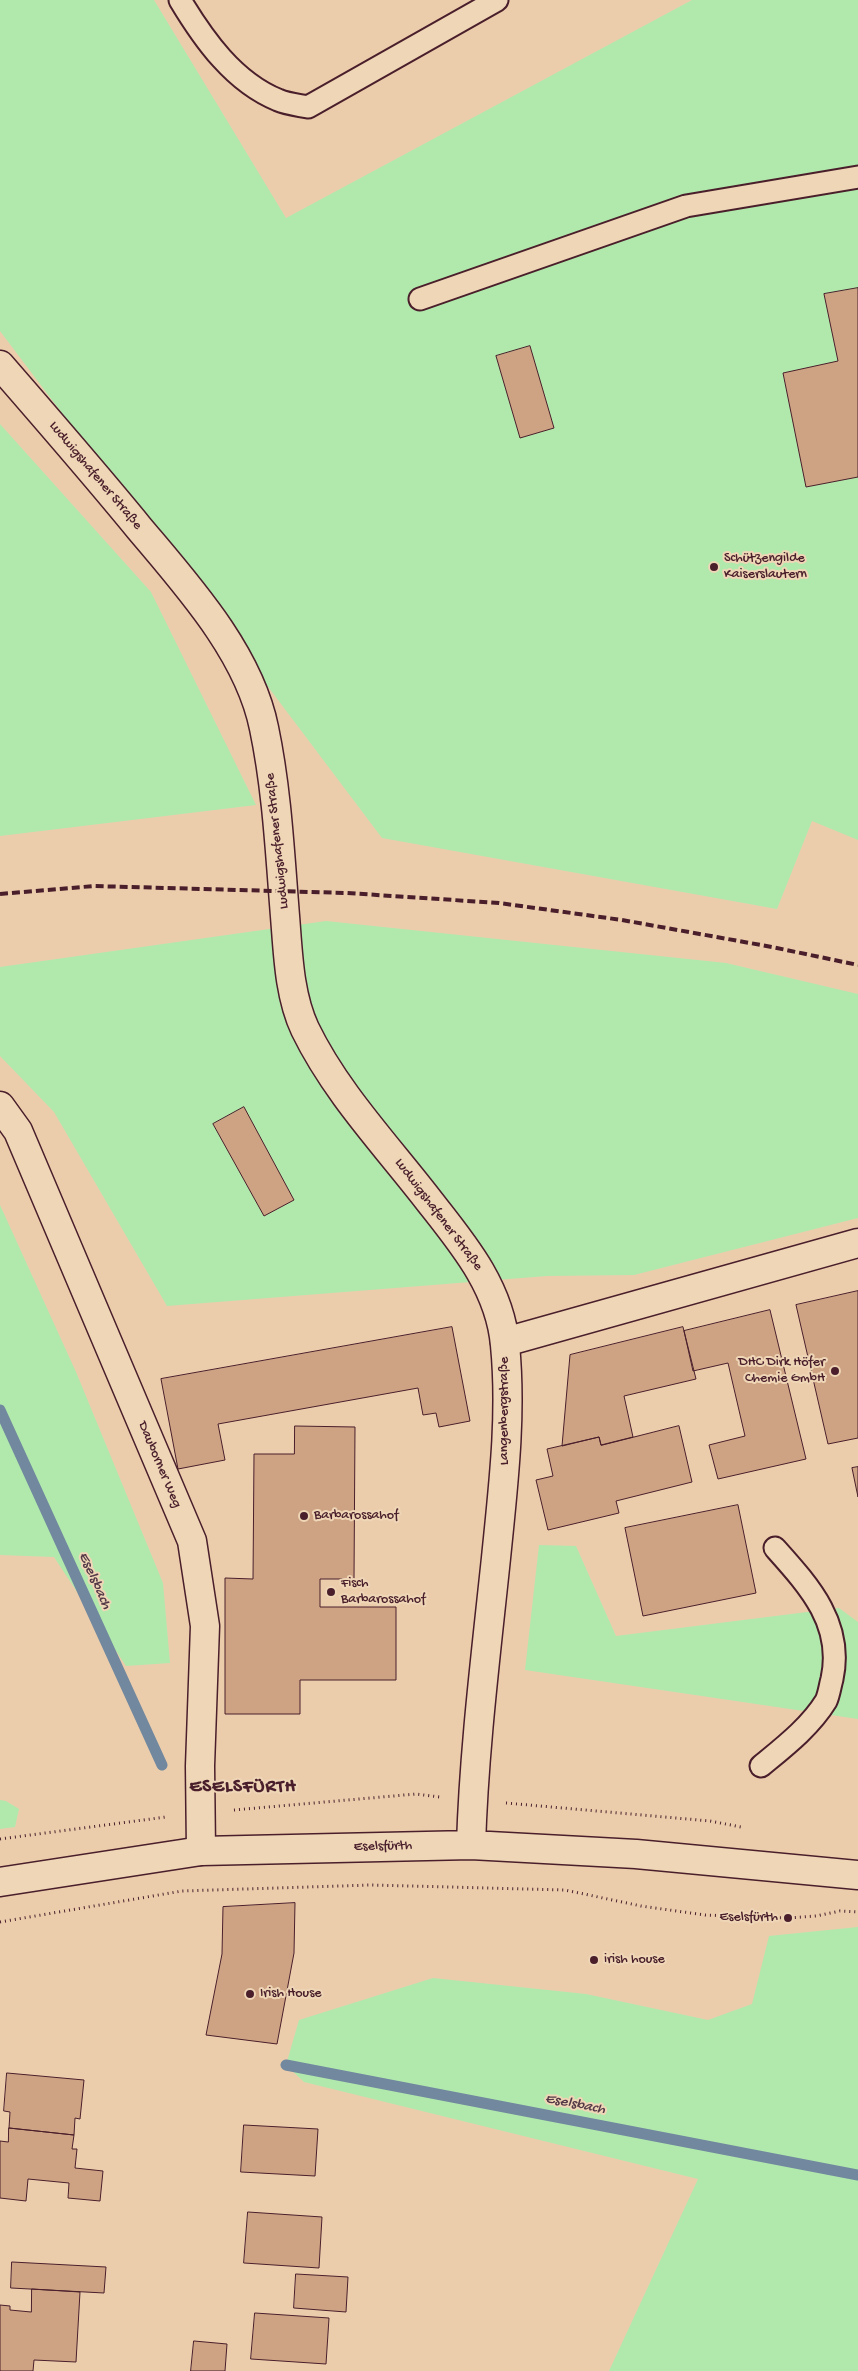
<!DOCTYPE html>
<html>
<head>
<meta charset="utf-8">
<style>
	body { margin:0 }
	canvas { display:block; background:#ebcdac }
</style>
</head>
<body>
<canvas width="858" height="2371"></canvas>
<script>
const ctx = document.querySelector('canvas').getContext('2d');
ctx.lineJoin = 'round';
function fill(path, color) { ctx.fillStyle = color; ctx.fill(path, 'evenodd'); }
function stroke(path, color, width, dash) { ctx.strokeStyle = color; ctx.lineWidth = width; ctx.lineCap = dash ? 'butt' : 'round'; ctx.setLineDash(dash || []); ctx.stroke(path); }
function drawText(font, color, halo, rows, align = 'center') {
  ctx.font = font + ' "Gochi Hand",sans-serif'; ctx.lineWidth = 4; ctx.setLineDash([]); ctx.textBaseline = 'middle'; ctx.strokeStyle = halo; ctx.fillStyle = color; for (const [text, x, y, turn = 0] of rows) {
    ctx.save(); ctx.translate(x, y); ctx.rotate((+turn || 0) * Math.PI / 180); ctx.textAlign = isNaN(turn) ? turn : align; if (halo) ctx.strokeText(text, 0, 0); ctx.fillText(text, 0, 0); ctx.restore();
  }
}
const green = new Path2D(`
	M 0,0 L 154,0 L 286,218 L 692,0 L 858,0 L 858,840 L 812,821 L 777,909 L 382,838 L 0,331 Z
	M 0,424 L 151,592 L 256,805 L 0,836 Z
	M 326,921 L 726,963 L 858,994 L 858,1218 L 634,1275 L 547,1276 L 167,1306 L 54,1112 L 0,1056 L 0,967 Z
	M 0,1205 L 76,1372 L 163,1583 L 170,1663 L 126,1666 L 54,1557 L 0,1555 Z
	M 539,1545 L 576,1546 L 616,1636 L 839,1608 L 858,1622 L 858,1719 L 525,1670 Z
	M 0,1800 L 6,1801 L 19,1809 L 15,1827 L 0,1829 Z
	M 858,1927 L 858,2371 L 609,2371 L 698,2179 L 304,2082 L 286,2065 L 299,2020 L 433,1978 L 586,1994 L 708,2020 L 752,2004 L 769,1936 Z`);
const stream = new Path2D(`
	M 0,1410 L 162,1765
	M 286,2065 L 858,2175`);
const building = new Path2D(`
	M 858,288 L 858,477 L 806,487 L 783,373 L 838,361 L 824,294 Z
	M 530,346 L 554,428 L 520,438 L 496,356 Z
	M 244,1107 L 294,1200 L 264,1216 L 213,1124 Z
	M 858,1291 L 858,1438 L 828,1444 L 796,1305 Z
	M 770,1310 L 806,1459 L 718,1479 L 709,1445 L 745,1436 L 728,1363 L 693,1371 L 684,1331 Z
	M 452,1327 L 470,1421 L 439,1427 L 436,1413 L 423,1415 L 418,1388 L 218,1424 L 225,1460 L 178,1469 L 161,1379 Z
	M 683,1327 L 696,1379 L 624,1396 L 633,1437 L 601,1445 L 599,1437 L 562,1446 L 570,1355 Z
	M 295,1426 L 355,1427 L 354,1579 L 320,1579 L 320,1607 L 396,1607 L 396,1680 L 300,1680 L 300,1714 L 225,1714 L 225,1578 L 253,1579 L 254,1454 L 294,1454 Z
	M 679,1426 L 692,1482 L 616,1501 L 619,1513 L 548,1530 L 536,1480 L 553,1476 L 547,1449 L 599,1437 L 601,1445 Z
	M 858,1467 L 858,1497 L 852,1468 Z
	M 738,1505 L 756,1593 L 643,1616 L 625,1528 Z
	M 295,1903 L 294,1953 L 277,2044 L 206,2035 L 222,1954 L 223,1907 Z
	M 7,2073 L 84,2080 L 80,2119 L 75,2118 L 74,2135 L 9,2128 L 10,2112 L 4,2111 Z
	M 244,2125 L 318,2129 L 315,2176 L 241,2172 Z
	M 9,2128 L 74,2135 L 72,2149 L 77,2149 L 75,2168 L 103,2171 L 100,2201 L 68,2198 L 69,2183 L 28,2179 L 26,2201 L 0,2198 L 0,2141 L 8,2142 Z
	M 248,2212 L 322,2217 L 319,2268 L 244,2263 Z
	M 12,2262 L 106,2267 L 104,2293 L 11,2288 Z
	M 296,2274 L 348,2277 L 346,2312 L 294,2308 Z
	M 32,2289 L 80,2292 L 76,2362 L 34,2360 L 33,2371 L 0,2371 L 0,2305 L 10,2306 L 10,2310 L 31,2312 Z
	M 255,2313 L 329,2318 L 326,2364 L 251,2359 Z
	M 194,2341 L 227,2344 L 225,2371 L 191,2371 Z`);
const path = new Path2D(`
	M 506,1803 L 710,1821 L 741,1827
	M 234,1810 L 416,1794 L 440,1797
	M 0,1839 L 166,1817
	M 0,1922 L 182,1891 L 371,1885 L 565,1890 L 641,1906 L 705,1915 L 788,1918 L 816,1916 L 840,1911 L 858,1912`);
const lane = new Path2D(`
	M 180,0 C 204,40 234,82 278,100 C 287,104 298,105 308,107 L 497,0
	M 420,299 L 686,206 L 858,177
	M 761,1766 C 784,1747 810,1727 826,1701 C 829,1695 830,1686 832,1679 C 844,1624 809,1586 775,1548`);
const street = new Path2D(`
	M 0,1106 L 18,1131 L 192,1541 L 205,1626 L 200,1766 L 201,1851
	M 505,1342 L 858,1243`);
const secondary = new Path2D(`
	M 0,365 C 47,419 94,473 139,528 C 187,585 249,653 264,728 C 277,790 280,854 285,916 C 288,953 289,995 305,1029 C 336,1093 387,1146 430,1202 C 464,1245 500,1288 505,1345 C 512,1416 503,1488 496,1558 C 486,1654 474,1749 471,1845
	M 0,1882 L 201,1851 L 471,1845 L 636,1854 L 858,1875`);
const rail = new Path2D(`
	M 0,894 L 94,886 L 347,893 L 499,903 L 622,920 L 772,947 L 858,965`);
const markers = [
	[714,567,5,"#4a1f2b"],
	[835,1371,5,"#4a1f2b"],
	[304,1516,5,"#4a1f2b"],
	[331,1592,5,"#4a1f2b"],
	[788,1918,5,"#4a1f2b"],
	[594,1960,5,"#4a1f2b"],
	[250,1994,5,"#4a1f2b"]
];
const streetNames = [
	["Ludwigshafener Straße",95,476,50],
	["Ludwigshafener Straße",278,841,-96],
	["Ludwigshafener Straße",438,1215,53],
	["Langenbergstraße",505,1411,-90],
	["Dauborner Weg",159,1465,67],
	["Eselsfürth",383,1847,-1]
];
const poiNames = [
	["Schützengilde",724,559],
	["Kaiserslautern",724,575],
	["DHC Dirk Höfer",825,1363,"right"],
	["Chemie GmbH",825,1379,"right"],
	["Barbarossahof",314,1516],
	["Fisch",341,1584],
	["Barbarossahof",341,1600],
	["Eselsfürth",778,1918,"right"],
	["irish house",604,1960],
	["Irish House",260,1994]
];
const waterNames = [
	["Eselsbach",94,1581,66],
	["Eselsbach",575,2105,11]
];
const districtNames = [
	["ESELSFÜRTH",243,1788]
];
fill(green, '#b1e9ad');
stroke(stream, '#71889f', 11);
fill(building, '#cea384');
stroke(building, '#4a1f2b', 1);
stroke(lane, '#4a1f2b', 25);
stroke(street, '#4a1f2b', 31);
stroke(secondary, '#4a1f2b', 31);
stroke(path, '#4a1f2b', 3, [1, 4]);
stroke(lane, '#eed6b6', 21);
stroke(street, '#eed6b6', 28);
stroke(secondary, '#eed6b6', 28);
stroke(rail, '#4a1f2b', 4, [8, 4]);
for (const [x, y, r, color] of markers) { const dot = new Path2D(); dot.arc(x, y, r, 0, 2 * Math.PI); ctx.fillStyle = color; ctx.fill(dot); stroke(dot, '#eed6b6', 2); }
drawText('14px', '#4a1f2b', '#eed6b6', streetNames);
drawText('14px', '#4a1f2b', '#eed6b6', poiNames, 'left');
drawText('italic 15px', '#543948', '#eed6b6', waterNames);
ctx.letterSpacing = '1px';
drawText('bold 19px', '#4a1f2b', '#eed6b6', districtNames);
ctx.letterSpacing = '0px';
</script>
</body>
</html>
